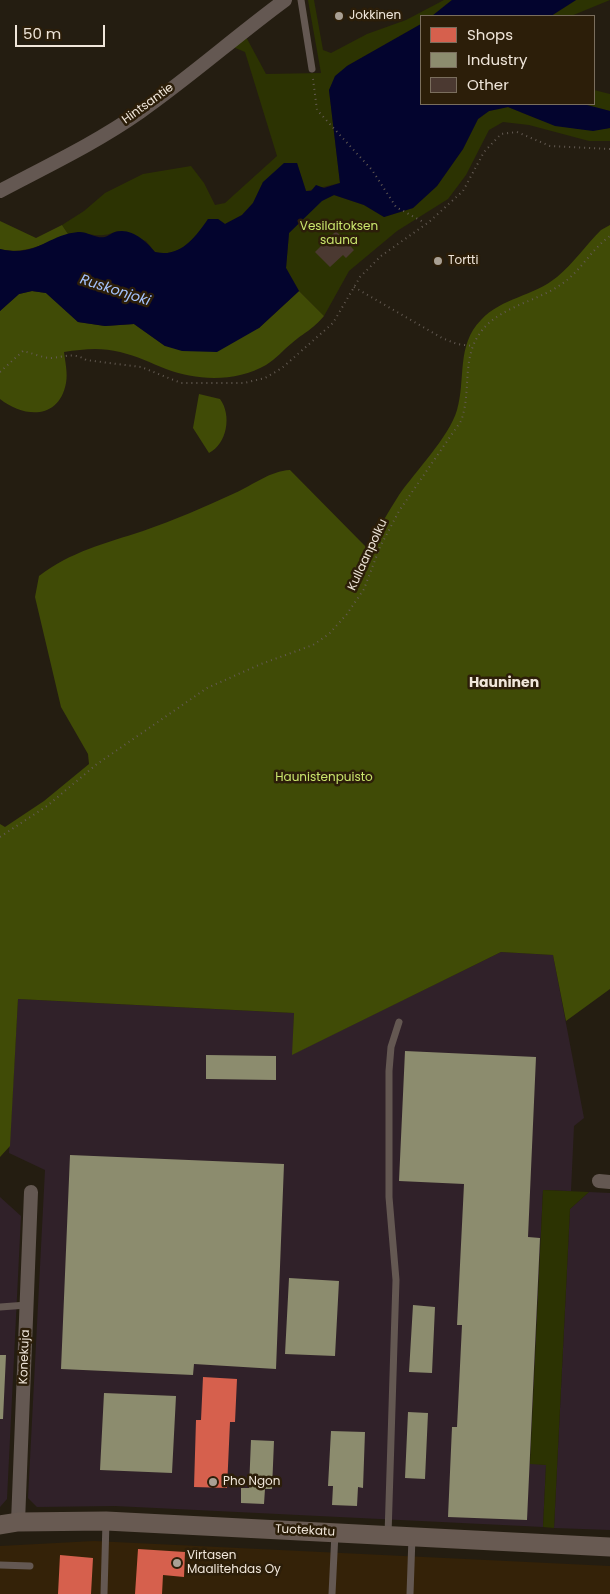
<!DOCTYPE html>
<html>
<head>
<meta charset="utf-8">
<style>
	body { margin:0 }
	#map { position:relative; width:610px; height:1594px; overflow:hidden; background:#241d11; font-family:Poppins,sans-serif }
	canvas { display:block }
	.legend { position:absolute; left:420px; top:15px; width:175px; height:90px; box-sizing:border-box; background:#2c1e09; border:1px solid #7a6e5d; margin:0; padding:6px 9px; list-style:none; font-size:15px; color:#f0e6da }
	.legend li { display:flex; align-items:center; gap:10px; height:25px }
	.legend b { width:25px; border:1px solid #7a6e5d }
	.scale { position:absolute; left:15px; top:25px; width:90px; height:22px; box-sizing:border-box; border:2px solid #f0e6da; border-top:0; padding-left:6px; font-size:15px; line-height:18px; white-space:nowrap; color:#f0e6da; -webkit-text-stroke:4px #2c1e09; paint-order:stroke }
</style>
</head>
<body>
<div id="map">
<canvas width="610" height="1594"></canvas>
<ul class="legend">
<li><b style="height:14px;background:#d6604d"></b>Shops</li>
<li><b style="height:14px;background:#8c8c6e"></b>Industry</li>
<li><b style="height:14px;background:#4b3931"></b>Other</li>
</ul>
<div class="scale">50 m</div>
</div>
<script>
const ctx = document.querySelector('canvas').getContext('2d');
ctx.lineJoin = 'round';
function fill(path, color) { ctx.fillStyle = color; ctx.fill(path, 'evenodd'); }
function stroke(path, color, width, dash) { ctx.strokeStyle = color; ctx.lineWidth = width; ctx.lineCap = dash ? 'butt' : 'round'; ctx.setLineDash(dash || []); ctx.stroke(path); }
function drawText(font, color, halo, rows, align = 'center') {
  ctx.font = font + ' Poppins,sans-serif'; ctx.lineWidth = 5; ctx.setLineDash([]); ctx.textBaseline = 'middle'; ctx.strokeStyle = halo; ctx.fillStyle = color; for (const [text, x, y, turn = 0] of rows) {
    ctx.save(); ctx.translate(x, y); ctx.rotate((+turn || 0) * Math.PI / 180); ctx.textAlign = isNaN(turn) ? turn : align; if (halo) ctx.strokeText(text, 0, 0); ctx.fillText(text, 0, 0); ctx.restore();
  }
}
const built = new Path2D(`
	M 94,1541 L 610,1566 L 610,1594 L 0,1594 L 0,1546 Z`);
const industrial = new Path2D(`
	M 501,952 L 553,955 L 584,1118 L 574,1126 L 571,1191 L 543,1190 L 530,1463 L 546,1465 L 543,1527 L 115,1506 L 37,1507 L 28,1498 L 45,1170 L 9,1153 L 18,999 L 294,1013 L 293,1054 Z
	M 589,1192 L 610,1193 L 610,1530 L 554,1528 L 570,1209 Z
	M 0,1197 L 21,1216 L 7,1499 L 0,1507 Z`);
const green = new Path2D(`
	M 308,0 L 314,0 L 323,50 L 331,53 L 367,34 L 406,20 L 444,0 L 452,0 L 432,16 L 421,16 L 421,24 L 347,66 L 329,90 L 340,183 L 306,191 L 297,163 L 263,182 L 253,203 L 242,215 L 225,224 L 218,219 L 208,219 C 195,239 180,258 155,252 L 146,241 L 117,231 C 96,241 89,230 68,234 L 62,225 L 84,211 L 105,193 L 143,174 L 191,166 L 204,183 L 215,205 L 225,203 L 277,156 L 245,52 L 233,47 L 245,35 L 266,74 L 321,73 Z
	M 576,0 L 610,0 L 571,16 L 551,16 Z
	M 594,90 L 610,94 L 610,111 L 583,104 L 594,104 Z
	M 508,107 C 542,121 573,134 610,128 L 610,141 L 589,141 L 529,125 L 503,122 L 489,130 L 466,175 L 448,199 L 397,231 L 349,271 L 324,316 L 299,291 L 286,268 L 289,233 L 322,200 L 334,195 L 364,205 L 384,217 L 413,208 L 437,186 L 463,149 L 478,119 L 489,111 Z
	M 543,1190 L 589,1192 L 570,1209 L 554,1528 L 543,1527 L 546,1465 L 530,1464 Z`);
const forest = new Path2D(`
	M 0,221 L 36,238 L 62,225 L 68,234 C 44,244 25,255 0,249 Z
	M 610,225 L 610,989 L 566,1021 L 553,955 L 501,952 L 292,1055 L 294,1013 L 18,999 L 10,1146 L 0,1157 L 0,824 L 5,827 L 44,801 L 89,764 L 88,754 L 61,707 L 35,597 L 39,576 C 70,552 106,543 143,531 C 174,520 205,507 235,493 C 253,485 270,471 290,470 L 367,548 C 378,530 388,512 399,495 C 415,472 449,437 457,410 C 466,380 456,345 481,320 C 501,298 534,296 557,277 C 573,264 586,245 601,230 Z
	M 32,291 L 46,293 L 78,322 L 105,326 L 134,324 L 165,346 L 259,328 L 299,291 L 324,316 C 312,330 305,332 292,343 C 283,350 276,359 266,365 C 237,382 197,381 166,369 C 151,363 137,356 120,352 C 101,347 83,349 64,352 C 65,361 68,373 66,383 C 59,420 24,418 0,399 L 0,311 L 19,294 Z
	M 199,394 L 220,399 C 232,415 227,444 209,453 L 193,428 Z`);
const water = new Path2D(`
	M 452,0 L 576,0 L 551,16 L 432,16 Z
	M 421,24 L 421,104 L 583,104 L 610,111 L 610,128 L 593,131 L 555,126 L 508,107 L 489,111 L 478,119 L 463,149 L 437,186 L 413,208 L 384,217 L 364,205 L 334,195 L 322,201 L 289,233 L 286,268 L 299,291 L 259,328 L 217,352 L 182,351 L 165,346 L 134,324 L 105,326 L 78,322 L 46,293 L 32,291 L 19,294 L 0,311 L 0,249 C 36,258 47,235 78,232 C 87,231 96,239 105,237 C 108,236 112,233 115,232 C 131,227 146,241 155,252 C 180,258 195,238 208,219 L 218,219 L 225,224 L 242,215 L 253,203 L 263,182 L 284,163 L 297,163 L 306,191 L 311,191 L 316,185 L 324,188 L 340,183 L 329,90 L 335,76 L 347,66 Z`);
const shops = new Path2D(`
	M 203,1377 L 237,1379 L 235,1422 L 230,1422 L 227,1488 L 194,1487 L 196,1420 L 201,1420 Z
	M 138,1549 L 185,1552 L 184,1577 L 163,1575 L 162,1594 L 135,1594 Z
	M 60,1555 L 93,1558 L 91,1594 L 58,1594 Z`);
const industry = new Path2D(`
	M 405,1051 L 536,1057 L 528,1237 L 540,1238 L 527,1520 L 448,1517 L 452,1427 L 457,1427 L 462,1325 L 457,1325 L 464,1184 L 399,1181 Z
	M 206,1055 L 276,1056 L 276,1080 L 206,1079 Z
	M 70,1155 L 284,1164 L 276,1369 L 194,1364 L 193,1375 L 61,1369 Z
	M 289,1278 L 339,1281 L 335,1356 L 285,1354 Z
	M 413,1305 L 435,1307 L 432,1373 L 409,1372 Z
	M 0,1355 L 6,1355 L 3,1419 L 0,1419 Z
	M 104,1393 L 176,1396 L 172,1473 L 100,1470 Z
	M 408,1412 L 428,1413 L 425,1479 L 405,1478 Z
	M 331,1431 L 365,1432 L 363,1488 L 358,1487 L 357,1506 L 332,1505 L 333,1486 L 328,1486 Z
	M 251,1440 L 274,1441 L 272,1489 L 265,1489 L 264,1504 L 241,1503 L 241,1488 L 249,1488 Z`);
const building = new Path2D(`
	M 336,231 L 354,250 L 346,258 L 343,255 L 330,267 L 315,252 Z`);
const path = new Path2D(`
	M 313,79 L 317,110 L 372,170 L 396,207 L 425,223
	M 354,287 L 442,338 L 457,344 L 473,346
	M 0,372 L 23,351 C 32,353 43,358 51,358 C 64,357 74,352 86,360 L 141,367 L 181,383 L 244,383 L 265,378 L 282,368 L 333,323 L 360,277 L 381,256 L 429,222 L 463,191 L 484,152 L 501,134 L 517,132 L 550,146 L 610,149
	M 0,837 L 47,806 L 97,764 L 207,688 L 261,664 L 313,645 L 329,634 L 347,614 L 364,589 L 380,547 L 399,511 L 461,421 C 470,397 464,370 473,346 C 489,305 537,305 567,280 C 583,267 593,248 610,236`);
const lane = new Path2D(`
	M 301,0 L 312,69
	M 0,1307 L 27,1305
	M 388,1535 L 396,1280 L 389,1197 L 389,1071 L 391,1047 L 399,1022
	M 0,1565 L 30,1566
	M 104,1594 L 106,1521
	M 332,1594 L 335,1533
	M 410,1594 L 412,1537`);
const street = new Path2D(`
	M 0,191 C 47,166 96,143 140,112 C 190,77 236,36 285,0
	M 599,1181 L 610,1182
	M 18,1522 L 31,1192`);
const secondary = new Path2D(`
	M 0,1525 L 18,1522 L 106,1521 L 610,1547`);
const markers = [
	[339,16,5,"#a9a094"],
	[438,261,5,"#a9a094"],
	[213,1482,5,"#a9a094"],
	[177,1563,5,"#a9a094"]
];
const poiNames = [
	["Jokkinen",349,16],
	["Tortti",448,261],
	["Pho Ngon",223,1482],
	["Virtasen",187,1556],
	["Maalitehdas Oy",187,1570]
];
const streetNames = [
	["Hintsantie",148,104,-36],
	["Kullaanpolku",368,555,-65],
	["Konekuja",25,1357,-88],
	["Tuotekatu",305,1531,3]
];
const parkNames = [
	["Vesilaitoksen",339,227],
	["sauna",339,241],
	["Haunistenpuisto",324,778]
];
const waterNames = [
	["Ruskonjoki",115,291,18]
];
const neighbourhoodNames = [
	["Hauninen",504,683]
];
fill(built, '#342208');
fill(industrial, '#302129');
fill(green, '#2c3302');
fill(forest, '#404b06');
fill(water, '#03042e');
fill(shops, '#d6604d');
fill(industry, '#8c8c6e');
fill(building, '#4b3931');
stroke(path, '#635a52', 2, [1, 4]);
stroke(lane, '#645852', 7);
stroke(street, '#645852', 14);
stroke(secondary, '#685a52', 19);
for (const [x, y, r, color] of markers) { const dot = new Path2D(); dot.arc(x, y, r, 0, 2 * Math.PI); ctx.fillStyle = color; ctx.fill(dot); stroke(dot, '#2c1e09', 2); }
drawText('12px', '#f0e6da', '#2c1e09', poiNames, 'left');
drawText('12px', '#f0e6da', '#2c1e09', streetNames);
drawText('12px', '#cae56d', '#2c1e09', parkNames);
drawText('italic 14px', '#a5c3fd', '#2c1e09', waterNames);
drawText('bold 14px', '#f0e6da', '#2c1e09', neighbourhoodNames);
</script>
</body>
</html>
